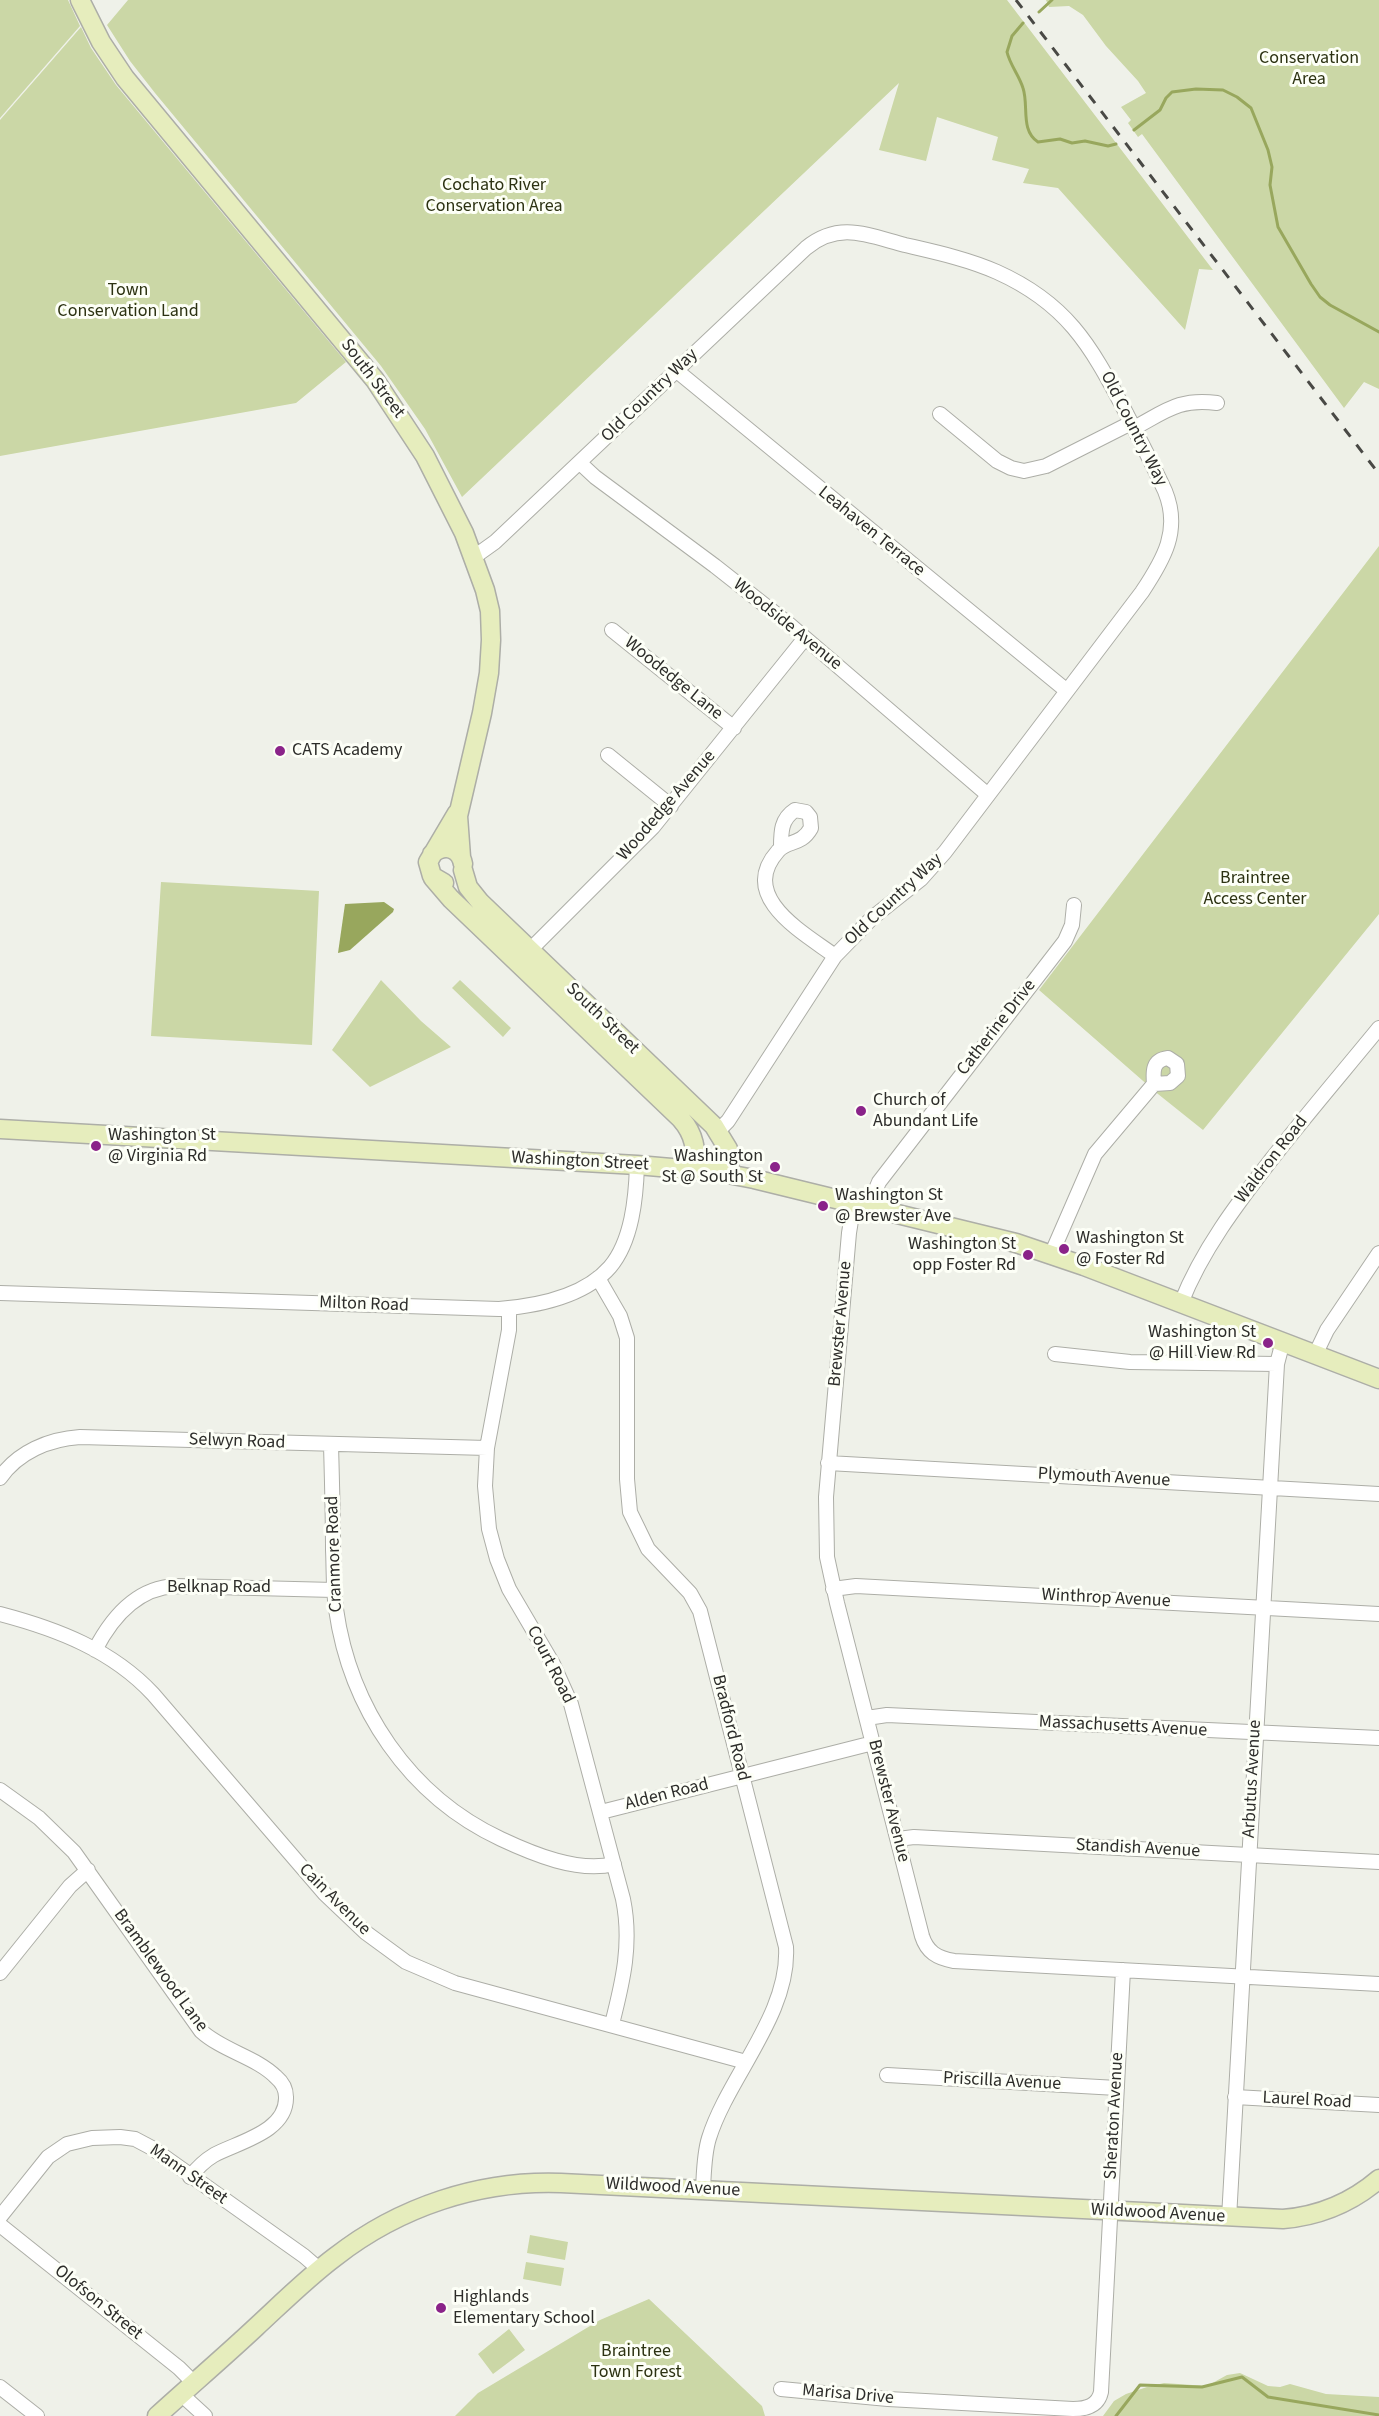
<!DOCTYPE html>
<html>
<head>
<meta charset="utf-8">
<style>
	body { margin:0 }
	canvas { display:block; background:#eff1e9 }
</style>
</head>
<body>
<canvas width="1379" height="2416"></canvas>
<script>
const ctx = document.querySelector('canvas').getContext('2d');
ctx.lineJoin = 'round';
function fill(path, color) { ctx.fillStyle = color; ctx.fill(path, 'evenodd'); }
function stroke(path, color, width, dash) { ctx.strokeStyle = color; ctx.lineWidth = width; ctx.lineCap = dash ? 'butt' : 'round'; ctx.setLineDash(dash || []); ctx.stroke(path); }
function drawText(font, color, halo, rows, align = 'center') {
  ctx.font = font + ' "Source Sans 3",sans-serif'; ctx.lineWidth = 6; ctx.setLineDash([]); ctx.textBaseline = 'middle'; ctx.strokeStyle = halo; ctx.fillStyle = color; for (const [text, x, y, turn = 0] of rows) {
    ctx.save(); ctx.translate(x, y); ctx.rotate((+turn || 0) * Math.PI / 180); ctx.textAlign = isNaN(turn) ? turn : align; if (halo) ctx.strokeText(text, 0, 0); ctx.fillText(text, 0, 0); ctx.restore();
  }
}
const green = new Path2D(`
	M 0,0 L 68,0 L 80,26 L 0,118 Z
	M 128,0 L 1007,0 L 1213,270 L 1199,269 L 1185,330 L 1058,188 L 1023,183 L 1029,169 L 992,160 L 998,137 L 937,117 L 926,161 L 879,150 L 899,83 L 462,497 L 425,429 L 381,366 L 155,93 L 130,61 L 107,25 Z
	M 1046,0 L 1379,0 L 1379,389 L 1364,382 L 1344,408 L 1142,134 L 1138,137 L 1128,123 L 1131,120 L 1121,107 L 1146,93 L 1138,81 L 1106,46 L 1083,15 L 1069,6 L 1049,7 Z
	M 81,27 L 91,48 L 116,85 L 346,362 L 296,403 L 0,456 L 0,120 Z
	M 1379,546 L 1379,914 L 1203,1130 L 1158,1094 L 1039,990 Z
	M 161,882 L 319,891 L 312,1045 L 151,1036 Z
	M 381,980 L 421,1021 L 451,1047 L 370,1087 L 332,1050 Z
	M 460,980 L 511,1028 L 503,1037 L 452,988 Z
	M 530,2235 L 568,2242 L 565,2260 L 527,2253 Z
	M 526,2262 L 564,2268 L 561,2286 L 523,2279 Z
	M 649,2299 L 762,2406 L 765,2416 L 455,2416 L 478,2393 L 600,2320 Z
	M 509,2329 L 525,2350 L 493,2374 L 478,2354 Z
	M 1240,2373 L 1268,2386 L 1280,2387 L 1290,2384 L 1326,2394 L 1379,2397 L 1379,2416 L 1103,2416 L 1114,2401 L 1126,2394 L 1147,2387 L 1164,2383 L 1207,2386 L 1227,2375 Z`);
const water = new Path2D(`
	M 384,902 L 394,909 L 393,912 L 350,950 L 338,953 L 345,904 Z`);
const stream = new Path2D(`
	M 1039,12 L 1052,0
	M 1023,23 L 1012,36 L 1007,52 C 1010,65 1019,75 1023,88 C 1029,106 1020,130 1038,142 L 1060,139 L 1072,143 L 1085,141 L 1108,146 L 1116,144
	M 1134,130 L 1160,110 L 1166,98 L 1172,92 L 1196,89 L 1223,90 L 1237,97 L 1251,108 L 1268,150 L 1272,167 L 1270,185 L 1278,227 L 1311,284 L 1320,297 L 1330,305 L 1379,332
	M 1116,2416 L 1140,2385 L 1202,2387 L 1242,2377 L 1268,2397 L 1379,2415`);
const street = new Path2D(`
	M 677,371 L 1067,691
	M 940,414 L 997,461 L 1011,468 L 1024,471 L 1046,466 L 1131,423
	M 1134,428 C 1166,411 1179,398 1217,403
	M 580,463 L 595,477 L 715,566 L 790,625 L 988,795
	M 474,557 L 495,542 L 806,248 C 839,221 867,235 905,245 C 935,252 968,259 997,272 C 1066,303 1090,344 1124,409 C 1138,436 1152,463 1165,491 C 1181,530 1164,559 1142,592 L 945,852 L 921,879 L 872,918 L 835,956 L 728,1121 L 718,1131
	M 612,630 L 734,728
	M 608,755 L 671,806
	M 781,847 C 781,832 781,819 795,810 L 806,812 L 810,817 L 811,828 C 801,846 787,840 778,851 C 737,897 804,933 835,956
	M 525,955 L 653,827 L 805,638
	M 1168,1058 L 1177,1064 L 1178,1076 L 1170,1083 L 1154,1084 C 1153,1072 1152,1060 1168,1058 Z
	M 854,1202 L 849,1233 L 826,1497 L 827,1557 L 837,1603 L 922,1936 C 927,1952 937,1958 954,1961 L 1379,1984
	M 869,1206 L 879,1182 L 1065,941 L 1072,925 L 1074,905
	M 1051,1255 L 1095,1154 L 1154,1084
	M 598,1278 L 620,1316 L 627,1338 L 627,1479 L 630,1512 L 648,1549 L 690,1593 L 700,1611 L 786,1947 C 790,2014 728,2077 709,2138 C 704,2154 704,2172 703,2189
	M 0,1293 L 499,1309 C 536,1306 584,1297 610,1267 C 632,1241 636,1198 637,1165
	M 1181,1303 C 1202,1250 1237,1204 1271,1160 C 1306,1115 1343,1072 1379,1028
	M 509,1308 L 509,1330 L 487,1448 L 485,1486 L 489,1529 L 497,1559 L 509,1589 L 553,1664 L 571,1704 L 623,1899 C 632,1943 623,1981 612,2024
	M 1316,1353 L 1327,1330 L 1379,1253
	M 1055,1354 L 1130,1362 L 1277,1364
	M 331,1445 C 332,1480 333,1515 333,1550 C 334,1569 333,1589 336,1609 C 350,1708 409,1796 501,1839 C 533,1854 578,1873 614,1864
	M 828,1463 L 1379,1494
	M 0,1478 C 18,1452 49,1439 80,1437 L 487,1448
	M 833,1589 L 856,1586 L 1379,1614
	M 0,1614 C 57,1629 112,1650 153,1694 L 325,1894 L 365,1932 L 406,1962 L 455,1983 L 746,2062
	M 95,1650 C 112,1617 137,1588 175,1586 L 334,1590
	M 867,1718 L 887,1715 L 1379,1738
	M 0,1790 L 39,1818 L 74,1852 L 201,2031 C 223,2051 256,2057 276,2077 C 282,2082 286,2089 286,2097 C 287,2132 238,2142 214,2155 C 204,2161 197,2168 190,2177
	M 601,1812 L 873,1743
	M 898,1839 L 914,1837 L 1379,1862
	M 0,1973 L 70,1886 L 88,1870
	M 887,2075 L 1117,2088
	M 1235,2097 L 1379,2105
	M 0,2217 L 48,2157 L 67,2144 L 92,2138 L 120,2137 L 135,2139 L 152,2148 L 304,2256 L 319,2269
	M 1229,2218 L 1277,1364 L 1283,1341
	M 0,2225 L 179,2368 L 194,2383
	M 0,2387 L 37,2416
	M 781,2389 L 888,2399 L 1073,2409 C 1086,2409 1098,2406 1101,2392 L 1123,1970
	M 181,2394 L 205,2416`);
const secondary = new Path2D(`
	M 80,0 L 101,42 L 125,78 L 375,380 L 425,456 L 464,533 L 485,590 L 490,611 L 491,640 L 489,673 L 482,713 L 458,816 L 461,857
	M 432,854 C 445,843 460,848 463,864
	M 463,870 L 468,887 L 480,902 L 714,1126 L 728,1149 L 730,1174
	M 433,878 L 451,899 L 681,1119 C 695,1135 696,1149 695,1170
	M 444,883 L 432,876 L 428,862 L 457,813
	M 0,1129 L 637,1165 L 717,1172 L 754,1179 L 1016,1243 L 1084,1266 L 1379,1379
	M 157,2416 C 190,2386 224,2357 256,2327 C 282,2303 307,2278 335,2257 C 399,2207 479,2180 561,2183 L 1283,2219 C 1319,2216 1351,2203 1379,2179`);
const rail = new Path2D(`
	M 1016,0 L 1379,474`);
const markers = [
	[280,751,6,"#8a2389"],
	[861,1111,6,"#8a2389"],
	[96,1146,6,"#8a2389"],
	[775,1167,6,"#8a2389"],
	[823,1206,6,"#8a2389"],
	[1064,1249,6,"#8a2389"],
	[1028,1255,6,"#8a2389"],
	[1268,1343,6,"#8a2389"],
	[441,2308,6,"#8a2389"]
];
const parkNames = [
	["Conservation",1309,59],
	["Area",1309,80],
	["Cochato River",494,186],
	["Conservation Area",494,207],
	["Town",128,291],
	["Conservation Land",128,312],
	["Braintree",1255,879],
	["Access Center",1255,900],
	["Braintree",636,2352],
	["Town Forest",636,2373]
];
const streetNames = [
	["South Street",372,379,53],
	["Old Country Way",650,396,-44],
	["Old Country Way",1133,429,63],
	["Leahaven Terrace",871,532,39],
	["Woodside Avenue",787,625,39],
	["Woodedge Lane",673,679,39],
	["Woodedge Avenue",667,806,-49],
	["Old Country Way",894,900,-43],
	["South Street",602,1019,44],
	["Catherine Drive",997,1028,-52],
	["Waldron Road",1272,1160,-52],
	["Washington Street",580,1162,3],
	["Milton Road",364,1305,2],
	["Brewster Avenue",841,1324,-85],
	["Selwyn Road",237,1442,2],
	["Plymouth Avenue",1104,1478,3],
	["Cranmore Road",335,1554,-92],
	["Belknap Road",219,1588],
	["Winthrop Avenue",1106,1599,3],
	["Court Road",550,1665,63],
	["Massachusetts Avenue",1123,1727,3],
	["Bradford Road",730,1728,76],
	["Arbutus Avenue",1253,1779,-87],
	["Alden Road",667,1795,-14],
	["Brewster Avenue",888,1801,76],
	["Standish Avenue",1138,1849,3],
	["Cain Avenue",334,1900,45],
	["Bramblewood Lane",160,1971,54],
	["Priscilla Avenue",1002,2082,3],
	["Laurel Road",1307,2101,3],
	["Sheraton Avenue",1115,2116,-87],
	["Mann Street",188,2175,35],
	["Wildwood Avenue",673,2188,3],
	["Wildwood Avenue",1158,2214,3],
	["Olofson Street",98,2303,39],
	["Marisa Drive",848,2395,5]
];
const poiNames = [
	["CATS Academy",292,751],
	["Church of",873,1101],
	["Abundant Life",873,1122],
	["Washington St",108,1136],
	["@ Virginia Rd",108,1157],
	["Washington",763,1157,"right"],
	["St @ South St",763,1178,"right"],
	["Washington St",835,1196],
	["@ Brewster Ave",835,1217],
	["Washington St",1076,1239],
	["@ Foster Rd",1076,1260],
	["Washington St",1016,1245,"right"],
	["opp Foster Rd",1016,1266,"right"],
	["Washington St",1256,1333,"right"],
	["@ Hill View Rd",1256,1354,"right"],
	["Highlands",453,2298],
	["Elementary School",453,2319]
];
fill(green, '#cbd7a6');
fill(water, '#98a75d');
stroke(stream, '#98a75d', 3);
stroke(street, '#adaea7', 16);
stroke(secondary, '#adaea7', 21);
stroke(street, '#fff', 14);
stroke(secondary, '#e6edbd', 18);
stroke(rail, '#494945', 3, [10, 10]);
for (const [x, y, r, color] of markers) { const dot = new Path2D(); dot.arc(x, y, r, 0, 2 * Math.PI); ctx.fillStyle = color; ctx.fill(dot); stroke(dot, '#fdfff7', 2); }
drawText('18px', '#2c3212', '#fdfff7', parkNames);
drawText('18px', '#2d2d2a', '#fdfff7', streetNames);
drawText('18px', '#2d2d2a', '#fdfff7', poiNames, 'left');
</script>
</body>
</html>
